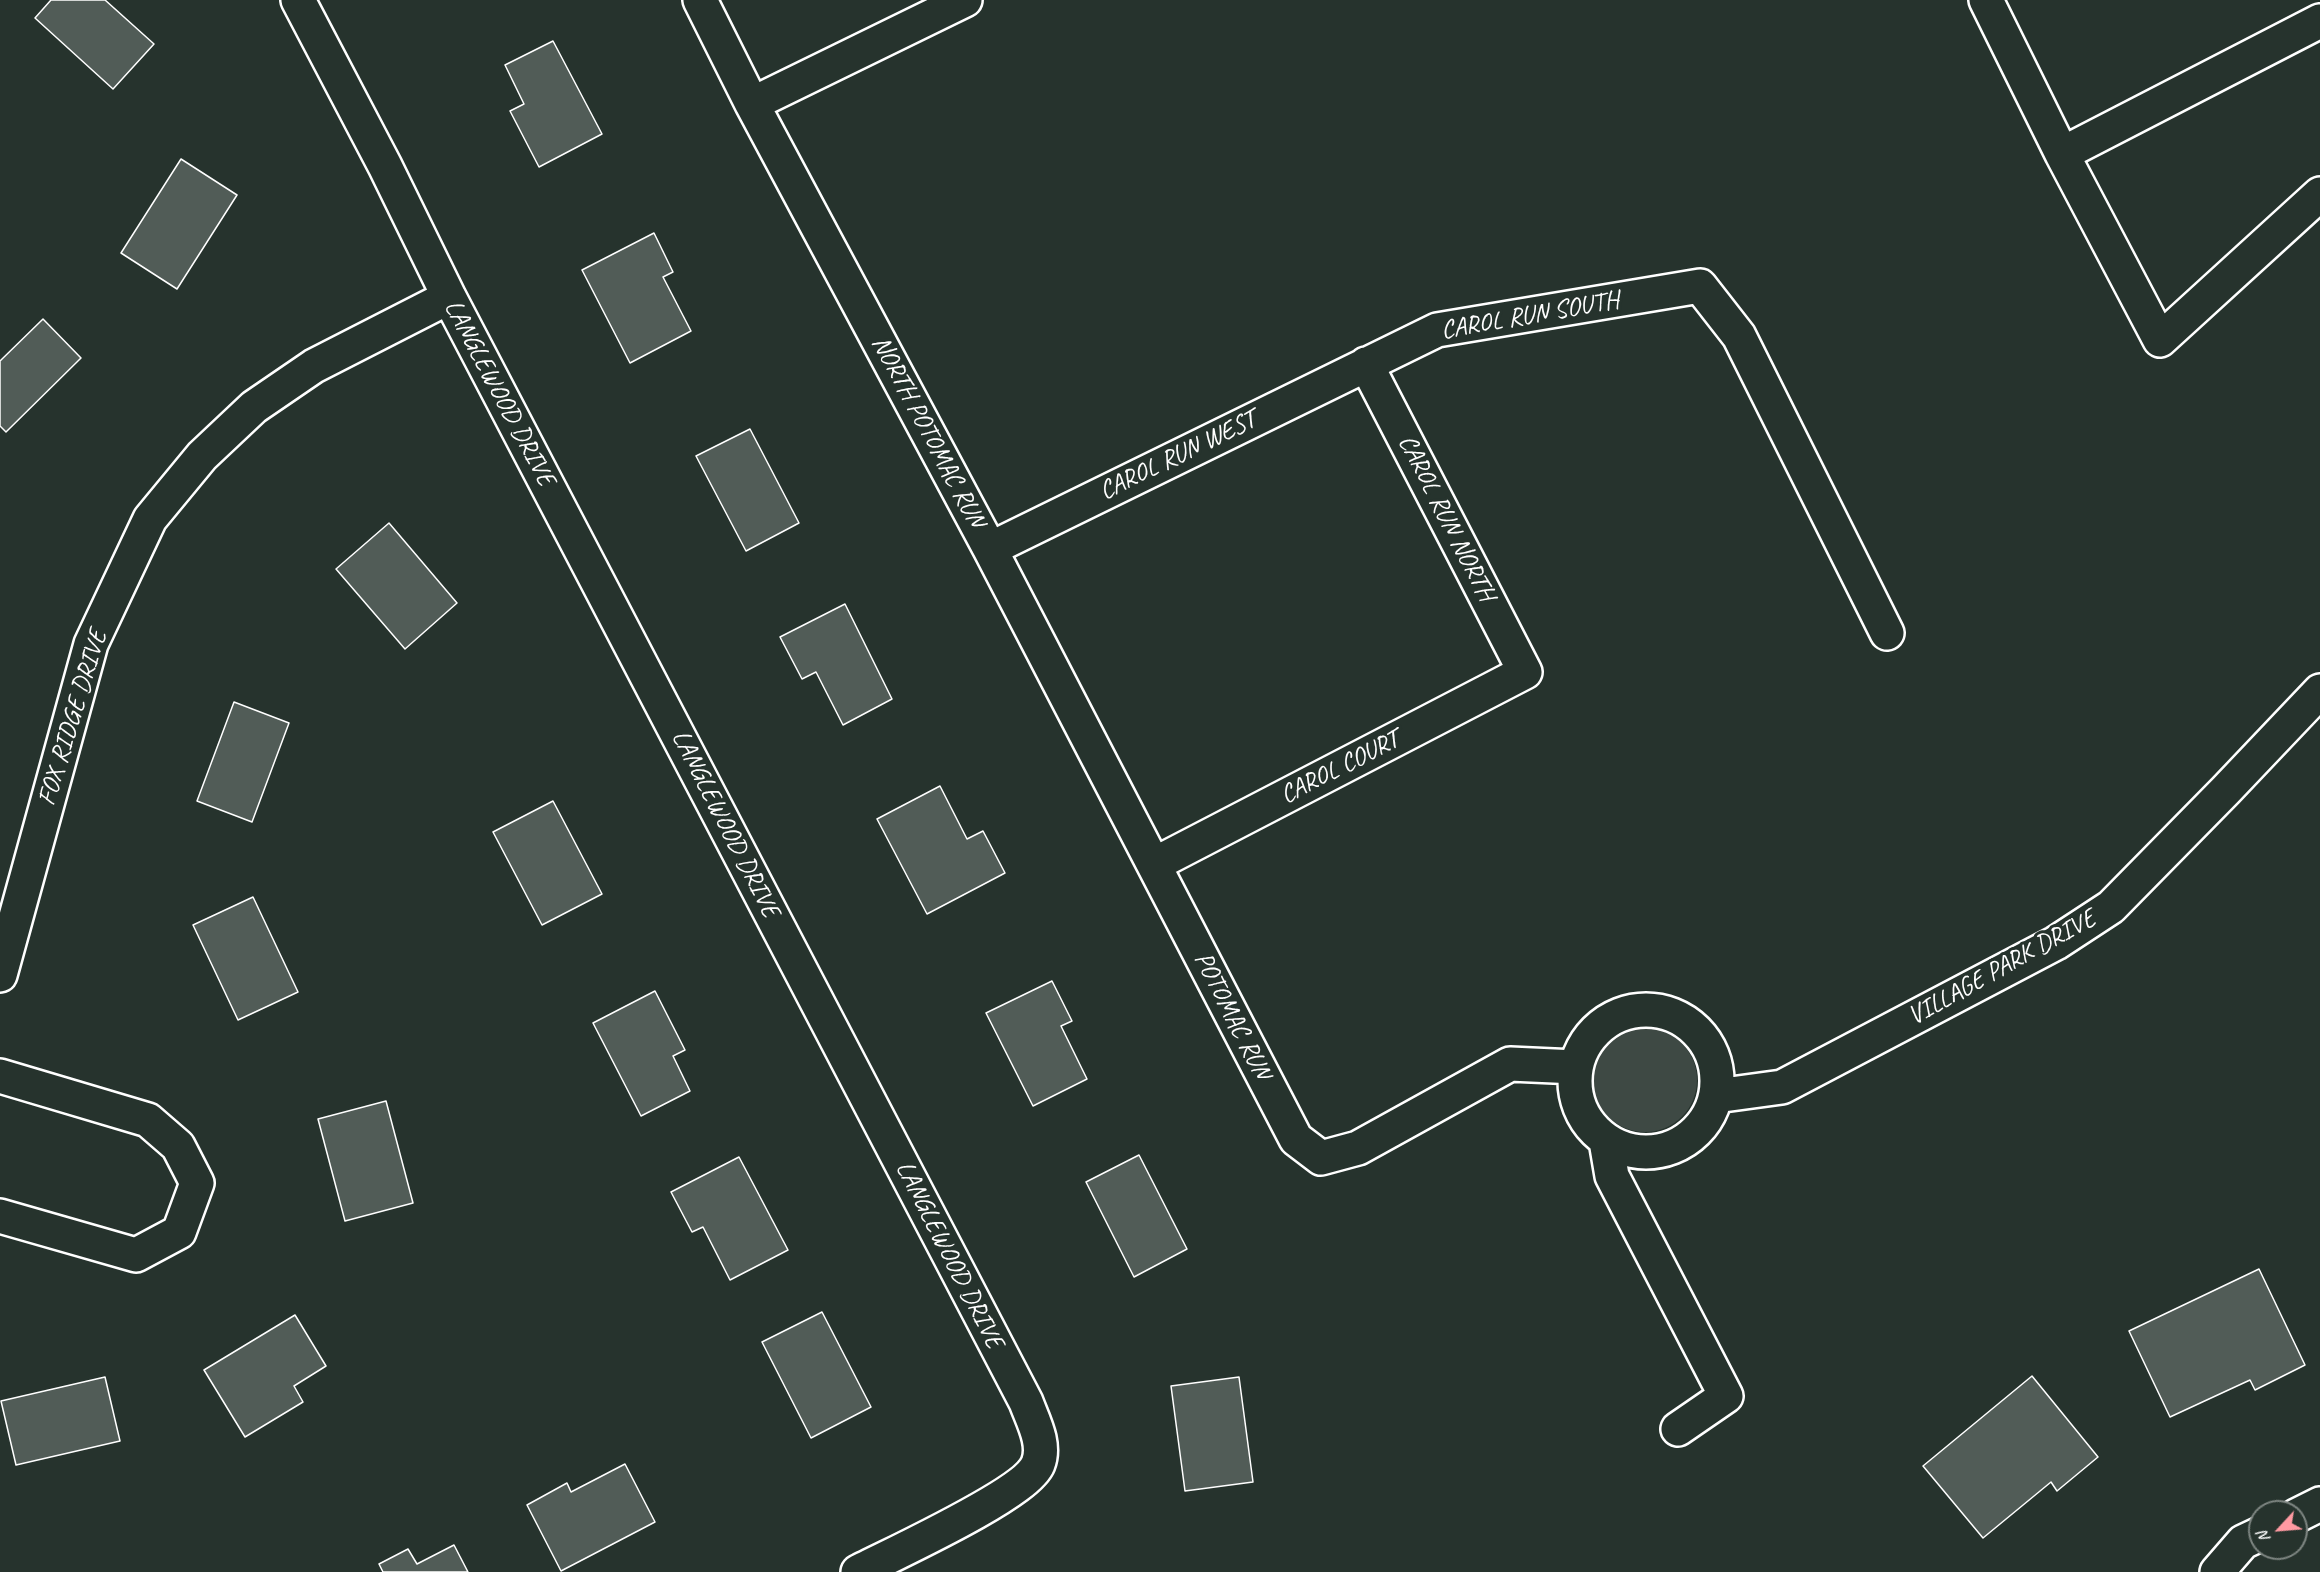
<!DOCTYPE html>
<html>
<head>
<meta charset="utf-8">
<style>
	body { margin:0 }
	#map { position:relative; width:2320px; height:1572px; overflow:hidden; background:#26332d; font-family:Caveat,sans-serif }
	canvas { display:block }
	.north { position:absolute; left:2248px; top:1500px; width:60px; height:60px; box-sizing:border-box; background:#26332d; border:2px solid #7d8581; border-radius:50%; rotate:244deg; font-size:16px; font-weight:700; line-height:24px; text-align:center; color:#fff }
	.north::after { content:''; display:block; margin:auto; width:21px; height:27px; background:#ff9aa2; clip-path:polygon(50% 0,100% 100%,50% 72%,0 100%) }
</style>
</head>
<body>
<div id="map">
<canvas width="2320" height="1572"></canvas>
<div class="north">N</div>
</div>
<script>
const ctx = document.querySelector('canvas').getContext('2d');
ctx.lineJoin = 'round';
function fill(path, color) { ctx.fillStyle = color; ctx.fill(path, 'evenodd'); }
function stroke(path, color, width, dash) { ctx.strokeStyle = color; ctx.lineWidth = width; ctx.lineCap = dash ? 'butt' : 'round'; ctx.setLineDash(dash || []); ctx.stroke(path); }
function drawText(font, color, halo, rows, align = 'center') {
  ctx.font = font + ' Caveat,sans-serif'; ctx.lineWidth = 6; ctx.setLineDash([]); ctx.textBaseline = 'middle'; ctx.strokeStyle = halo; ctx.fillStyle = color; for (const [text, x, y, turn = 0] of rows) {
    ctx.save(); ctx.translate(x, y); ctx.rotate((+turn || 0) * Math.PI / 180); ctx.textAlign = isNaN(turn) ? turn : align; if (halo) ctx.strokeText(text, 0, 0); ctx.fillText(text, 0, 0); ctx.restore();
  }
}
const green = new Path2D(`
	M1593 1080a52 52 0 1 1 104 0a52 52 0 1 1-104 0Z`);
const building = new Path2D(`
	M 51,0 L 105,0 L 154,44 L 113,89 L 35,18 Z
	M 553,41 L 602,134 L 539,167 L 510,111 L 524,104 L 505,65 Z
	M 181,159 L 237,195 L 177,289 L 121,253 Z
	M 654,233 L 673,272 L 663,277 L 691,331 L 630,363 L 582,270 Z
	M 43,319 L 81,358 L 6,432 L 0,426 L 0,361 Z
	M 750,429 L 799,523 L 746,551 L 696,456 Z
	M 389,523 L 457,603 L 405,649 L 336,569 Z
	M 845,604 L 892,699 L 843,725 L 816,672 L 802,679 L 780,637 Z
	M 234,702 L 289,723 L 252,822 L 197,801 Z
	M 940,786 L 967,839 L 983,831 L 1005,873 L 927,914 L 877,819 Z
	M 553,801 L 602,894 L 542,925 L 493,832 Z
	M 253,897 L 298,992 L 238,1020 L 193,925 Z
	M 1052,981 L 1072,1021 L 1061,1026 L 1087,1079 L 1033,1106 L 986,1013 Z
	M 655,991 L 685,1050 L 673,1056 L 690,1091 L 641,1116 L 593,1023 Z
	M 386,1101 L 413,1203 L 345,1221 L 318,1119 Z
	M 1139,1155 L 1187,1249 L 1134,1277 L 1086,1182 Z
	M 739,1157 L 788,1250 L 730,1280 L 703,1227 L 692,1232 L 671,1192 Z
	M 2259,1269 L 2305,1365 L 2255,1390 L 2250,1380 L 2170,1417 L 2129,1331 Z
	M 822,1312 L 871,1407 L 811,1438 L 762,1342 Z
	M 295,1315 L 326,1366 L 294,1386 L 303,1402 L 245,1437 L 204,1370 Z
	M 2032,1376 L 2098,1457 L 2057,1491 L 2051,1482 L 1983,1538 L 1923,1466 Z
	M 105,1377 L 120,1441 L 16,1465 L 1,1401 Z
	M 1239,1377 L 1253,1482 L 1185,1491 L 1171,1386 Z
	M 625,1464 L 655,1522 L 561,1571 L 527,1505 L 567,1483 L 571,1492 Z
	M 454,1545 L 468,1572 L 383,1572 L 379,1564 L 408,1549 L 417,1564 Z`);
const minor = new Path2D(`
	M 298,0 L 385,166 L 449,297 L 1026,1402 C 1033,1421 1046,1444 1038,1464 C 1026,1494 893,1554 858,1572
	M 700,0 L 752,104 L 990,549 L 1296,1139 L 1321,1158 L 1358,1148 L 1510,1064 L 1576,1067
	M 1986,0 L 2062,154
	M 2320,21 L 2062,154 L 2160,340 L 2320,194
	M 752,104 L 965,0
	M 990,549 L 1437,330 L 1700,286 L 1739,336 L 1887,633
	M 1155,864 L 1525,672 L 1366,364
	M 0,975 L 91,644 L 150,519 L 202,456 L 254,407 L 314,366 L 449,297
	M1575 1081a71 71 0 1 1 142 0a71 71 0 1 1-142 0Z
	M 0,1076 L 148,1120 L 178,1146 L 197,1183 L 179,1232 L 136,1255 L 0,1216
	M 1716,1096 L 1782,1087 L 2056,943 L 2111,907 L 2226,790 L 2320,691
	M 1606,1141 L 1612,1176 L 1726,1396 L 1678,1429
	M 2296,1516 L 2320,1504
	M 2217,1572 L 2243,1542 L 2260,1534`);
const streetNames = [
	["CAROL RUN SOUTH",1530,316,-10],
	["LANGLEWOOD DRIVE",499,393,62],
	["NORTH POTOMAC RUN",928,432,62],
	["CAROL RUN WEST",1178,456,-26],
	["CAROL RUN NORTH",1446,518,63],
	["FOX RIDGE DRIVE",73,718,-73],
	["CAROL COURT",1340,768,-27],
	["LANGLEWOOD DRIVE",725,824,63],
	["VILLAGE PARK DRIVE",2002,968,-29],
	["POTOMAC RUN",1232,1016,63],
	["LANGLEWOOD DRIVE",949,1255,63]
];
fill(green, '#3e4944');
fill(building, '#515c57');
stroke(building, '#fff', 1.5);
stroke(minor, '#fff', 38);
stroke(minor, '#26332d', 33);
drawText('26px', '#fff', '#26332d', streetNames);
</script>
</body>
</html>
